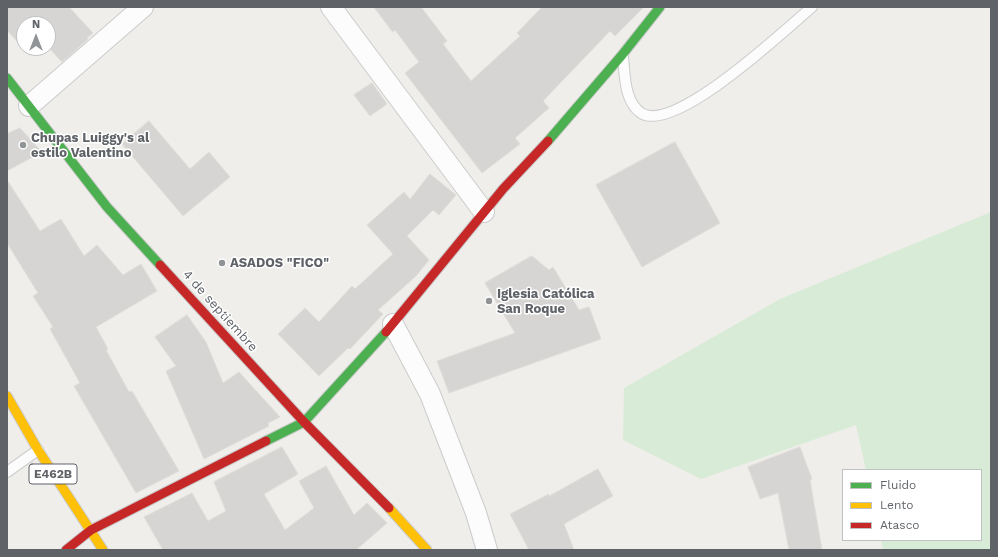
<!DOCTYPE html>
<html>
<head>
<meta charset="utf-8">
<style>
	body { margin:0 }
	#map { position:relative; width:998px; height:557px; overflow:hidden; background:#efeeea; font-family:"Work Sans",sans-serif }
	canvas { display:block }
	.frame { position:absolute; inset:0; border:8px solid #5f6368; pointer-events:none }
	.legend { position:absolute; left:842px; top:469px; width:140px; height:72px; box-sizing:border-box; background:#fff; border:1px solid #bfc1c3; margin:0; padding:5px 7px; list-style:none; font-size:12px; color:#5f6368 }
	.legend li { display:flex; align-items:center; gap:8px; height:20px }
	.legend b { width:20px; border:1px solid #bfc1c3 }
	.north { position:absolute; left:16px; top:16px; width:40px; height:40px; box-sizing:border-box; background:#fff; border:1px solid #bfc1c3; border-radius:50%; rotate:0deg; font-size:11px; font-weight:700; line-height:16px; text-align:center; color:#5f6368 }
	.north::after { content:''; display:block; margin:auto; width:14px; height:18px; background:#919496; clip-path:polygon(50% 0,100% 100%,50% 72%,0 100%) }
</style>
</head>
<body>
<div id="map">
<canvas width="998" height="557"></canvas>
<div class="frame"></div>
<ul class="legend">
<li><b style="height:5px;background:#4caf50"></b>Fluido</li>
<li><b style="height:5px;background:#ffc107"></b>Lento</li>
<li><b style="height:5px;background:#c62828"></b>Atasco</li>
</ul>
<div class="north">N</div>
</div>
<script>
const ctx = document.querySelector('canvas').getContext('2d');
ctx.lineJoin = 'round';
function fill(path, color) { ctx.fillStyle = color; ctx.fill(path, 'evenodd'); }
function stroke(path, color, width, dash) { ctx.strokeStyle = color; ctx.lineWidth = width; ctx.lineCap = dash ? 'butt' : 'round'; ctx.setLineDash(dash || []); ctx.stroke(path); }
function drawText(font, color, halo, rows, align = 'center') {
  ctx.font = font + ' "Work Sans",sans-serif'; ctx.lineWidth = 3; ctx.setLineDash([]); ctx.textBaseline = 'middle'; ctx.strokeStyle = halo; ctx.fillStyle = color; for (const [text, x, y, turn = 0] of rows) {
    ctx.save(); ctx.translate(x, y); ctx.rotate((+turn || 0) * Math.PI / 180); ctx.textAlign = isNaN(turn) ? turn : align; if (halo) ctx.strokeText(text, 0, 0); ctx.fillText(text, 0, 0); ctx.restore();
  }
}
const green = new Path2D(`
	M 991,212 L 991,550 L 883,550 L 881,540 L 981,540 L 981,470 L 866,470 L 856,425 L 701,479 L 623,440 L 624,388 L 780,299 Z`);
const building = new Path2D(`
	M 7,7 L 69,7 L 93,33 L 87,38 L 88,39 L 62,62 L 48,47 L 48,24 L 24,24 L 24,48 L 37,48 L 29,55 L 7,30 Z
	M 374,7 L 421,7 L 447,41 L 443,44 L 471,81 L 520,36 L 517,33 L 542,7 L 644,7 L 615,36 L 610,31 L 543,101 L 549,108 L 515,138 L 520,144 L 482,173 L 405,73 L 419,62 L 395,30 L 393,32 Z
	M 372,83 L 387,104 L 370,116 L 354,95 Z
	M 149,121 L 190,169 L 209,152 L 230,177 L 183,216 L 122,144 Z
	M 20,128 L 42,152 L 7,171 L 7,134 Z
	M 675,142 L 720,223 L 642,267 L 596,185 Z
	M 430,174 L 456,195 L 439,215 L 433,210 L 407,236 L 429,260 L 416,276 L 378,310 L 383,314 L 350,349 L 348,348 L 319,376 L 278,334 L 305,308 L 319,322 L 352,286 L 355,289 L 393,254 L 367,225 L 404,192 L 410,199 Z
	M 7,180 L 40,231 L 61,219 L 84,256 L 97,245 L 123,275 L 141,264 L 157,291 L 96,327 L 108,349 L 106,350 L 129,392 L 132,391 L 179,471 L 136,493 L 74,386 L 80,383 L 50,329 L 53,327 L 33,296 L 38,293 L 7,243 Z
	M 532,256 L 549,270 L 553,267 L 579,310 L 589,307 L 601,339 L 449,393 L 437,361 L 515,333 L 485,283 Z
	M 187,315 L 206,342 L 223,383 L 239,372 L 280,417 L 268,423 L 269,426 L 204,459 L 166,371 L 176,366 L 155,337 Z
	M 282,447 L 298,474 L 264,494 L 285,530 L 314,508 L 299,481 L 326,466 L 354,515 L 367,503 L 387,523 L 356,550 L 163,550 L 144,517 L 192,493 L 208,521 L 226,511 L 214,482 Z
	M 800,447 L 812,479 L 810,480 L 822,550 L 789,550 L 778,493 L 760,499 L 748,467 Z
	M 598,469 L 613,496 L 564,524 L 574,550 L 529,550 L 510,514 L 549,494 L 549,496 Z`);
const lane = new Path2D(`
	M 623,57 C 625,75 624,101 641,113 C 674,135 786,29 812,7
	M 7,472 L 38,450`);
const street = new Path2D(`
	M 331,7 L 484,212
	M 29,106 L 143,7
	M 393,324 L 430,394 L 476,513 L 487,550`);
const fast = new Path2D(`
	M 7,78 L 107,207 L 160,265
	M 548,141 L 622,55 L 660,7
	M 266,441 L 304,422 L 386,332`);
const slow = new Path2D(`
	M 7,396 L 38,450 L 103,550
	M 389,508 L 427,550`);
const jam = new Path2D(`
	M 160,265 L 304,422 L 389,508
	M 386,332 L 503,189 L 548,141
	M 66,550 L 91,530 L 266,441`);
const markers = [
	[23,145,4,"#919496"],
	[222,263,4,"#919496"],
	[489,301,4,"#919496"]
];
const shields = [
	[53,474,48]
];
const shieldNames = [
	["E462B",53,474]
];
const poiNames = [
	["Chupas Luiggy's al",31,138],
	["estilo Valentino",31,153],
	["ASADOS \"FICO\"",230,263],
	["Iglesia Católica",497,294],
	["San Roque",497,309]
];
const streetNames = [
	["4 de septiembre",220,311,48]
];
fill(green, '#d8ebd6');
fill(building, '#d6d5d3');
stroke(building, '#deddd9', 1);
stroke(lane, '#cbcccc', 12);
stroke(street, '#cbcccc', 22);
stroke(fast, '#cacacb', 11);
stroke(slow, '#cacacb', 11);
stroke(jam, '#cacacb', 11);
stroke(lane, '#fdfcfc', 10);
stroke(street, '#fdfcfc', 20);
stroke(fast, '#4caf50', 9);
stroke(slow, '#ffc107', 9);
stroke(jam, '#c62828', 9);
for (const [x, y, r, color] of markers) { const dot = new Path2D(); dot.arc(x, y, r, 0, 2 * Math.PI); ctx.fillStyle = color; ctx.fill(dot); stroke(dot, '#fff', 1.5); }
for (const [x, y, w] of shields) { const box = new Path2D(); box.roundRect(x - w / 2, y - 10, w, 20, 3); ctx.fillStyle = '#fff'; ctx.fill(box); stroke(box, '#5f6368', 1); }
drawText('bold 12px', '#5f6368', null, shieldNames);
drawText('bold 13px', '#5f6368', '#fff', poiNames, 'left');
drawText('13px', '#5f6368', '#fff', streetNames);
</script>
</body>
</html>
